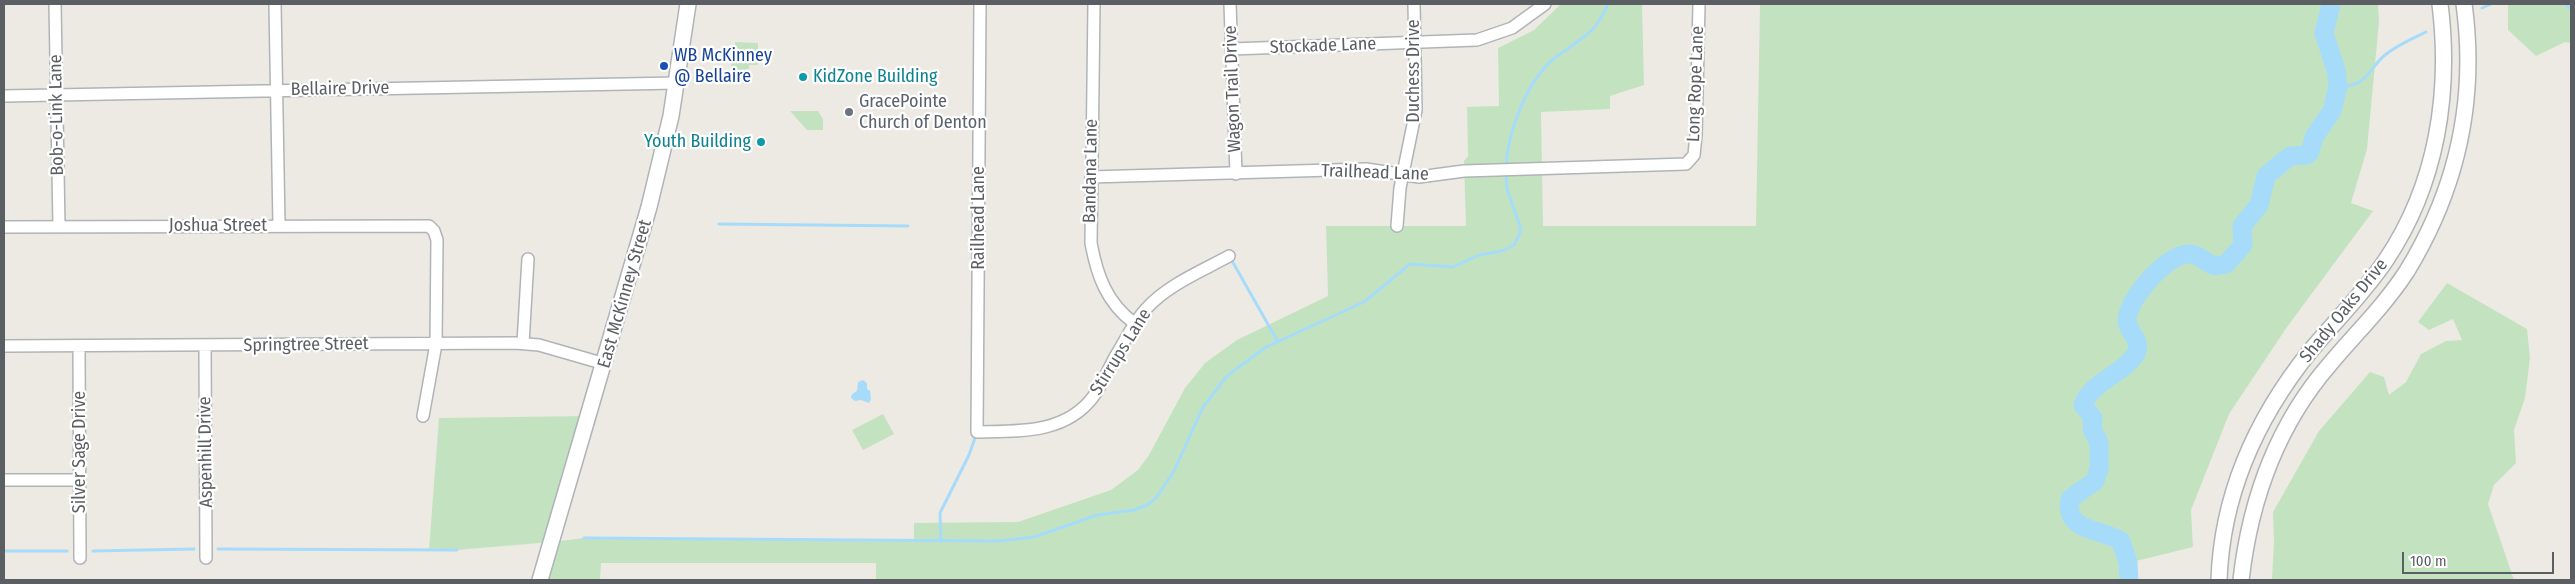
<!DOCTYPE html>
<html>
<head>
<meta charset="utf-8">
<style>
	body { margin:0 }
	#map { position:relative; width:2575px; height:584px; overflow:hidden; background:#edeae3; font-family:"Fira Sans Condensed",sans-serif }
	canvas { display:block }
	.frame { position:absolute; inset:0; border:5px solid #5b5f63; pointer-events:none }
	.scale { position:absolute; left:2402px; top:552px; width:152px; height:22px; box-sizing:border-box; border:2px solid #5b5f63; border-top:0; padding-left:6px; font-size:15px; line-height:18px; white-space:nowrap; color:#5b5f63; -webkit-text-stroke:4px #fff; paint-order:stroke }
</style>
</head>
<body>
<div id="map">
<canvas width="2575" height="584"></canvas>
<div class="frame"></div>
<div class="scale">100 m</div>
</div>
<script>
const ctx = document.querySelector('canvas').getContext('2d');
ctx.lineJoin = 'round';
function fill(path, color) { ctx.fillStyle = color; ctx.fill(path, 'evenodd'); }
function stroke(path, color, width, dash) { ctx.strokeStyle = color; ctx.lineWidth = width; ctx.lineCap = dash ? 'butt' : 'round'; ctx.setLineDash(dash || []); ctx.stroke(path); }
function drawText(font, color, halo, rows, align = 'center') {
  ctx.font = font + ' "Fira Sans Condensed",sans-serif'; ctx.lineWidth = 4.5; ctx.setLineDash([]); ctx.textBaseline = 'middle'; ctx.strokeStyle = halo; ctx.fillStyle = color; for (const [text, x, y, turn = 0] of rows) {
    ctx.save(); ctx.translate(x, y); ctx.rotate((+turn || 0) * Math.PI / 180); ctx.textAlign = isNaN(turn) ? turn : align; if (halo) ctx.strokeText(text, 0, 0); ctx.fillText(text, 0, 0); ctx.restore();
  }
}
const green = new Path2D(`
	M 1561,4 L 1642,4 L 1644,85 L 1610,96 L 1610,109 L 1541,112 L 1543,226 L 1756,226 L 1760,4 L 2378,4 L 2379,22 L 2367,149 L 2351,203 L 2373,211 L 2287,327 L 2229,414 L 2191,510 L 2193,547 L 2128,563 L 2129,580 L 876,580 L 876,563 L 601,563 L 600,580 L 540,580 L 551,542 L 457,550 L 429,550 L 439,418 L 589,416 L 552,542 L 584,538 L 914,541 L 914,523 L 1018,522 L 1111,490 L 1138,470 L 1149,455 L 1185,388 L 1205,363 L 1237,340 L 1328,296 L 1326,226 L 1466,226 L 1464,161 L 1468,156 L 1467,107 L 1499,106 L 1498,48 L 1534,30 Z
	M 2508,4 L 2571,4 L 2571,43 L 2565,42 L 2536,56 L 2508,30 Z
	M 735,42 L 758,43 L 758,65 L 749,65 L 749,69 L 731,71 C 731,58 735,52 735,42 Z
	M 790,111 L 818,111 L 823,119 L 823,130 L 807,130 Z
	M 2447,283 L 2527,329 L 2530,358 L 2525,398 L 2514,430 L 2516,463 L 2494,485 L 2488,504 L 2514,580 L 2272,580 L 2274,542 L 2273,512 L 2319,431 L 2370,372 L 2384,377 L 2389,395 L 2406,382 L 2421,354 L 2446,341 L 2462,340 L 2453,319 L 2429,330 L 2418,322 Z
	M 883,414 L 894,434 L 863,450 L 852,430 Z`);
const water = new Path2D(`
	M 863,380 L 867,383 L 867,389 L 870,391 L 871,399 L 869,403 L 861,400 L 855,401 L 851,398 L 852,394 L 857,391 L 858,382 Z`);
const stream = new Path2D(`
	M 2565,4 L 2571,9
	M 2482,8 L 2491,4
	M 2338,86 C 2367,88 2368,69 2385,55 C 2397,45 2412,39 2426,32
	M 1506,166 C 1508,131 1527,79 1556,57 C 1581,38 1595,35 1608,4
	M 719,224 L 908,226
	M 1231,259 L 1278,342
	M 584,538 L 999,541 L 1034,537 L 1097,515 L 1134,510 L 1147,505 L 1156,498 L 1174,471 L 1203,407 L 1227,376 L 1266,347 L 1364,302 L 1410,264 L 1453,267 L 1479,255 L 1502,251 L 1514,245 L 1520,233 L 1520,226 L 1507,189 L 1506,173
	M 941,542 L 940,513 L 969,455 L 976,435
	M 218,549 L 457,550
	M 4,551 L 67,551
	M 93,551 L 194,549`);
const river = new Path2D(`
	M 2129,580 L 2128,563 L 2121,541 C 2102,529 2063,532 2070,499 L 2095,481 L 2099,469 L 2099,443 L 2092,429 L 2093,418 L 2083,405 C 2091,382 2122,375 2135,355 C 2144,340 2127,333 2127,320 C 2127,300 2167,253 2189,254 C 2200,254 2205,263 2215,266 L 2226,264 L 2243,245 L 2242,226 L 2259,205 L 2266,176 L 2290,156 L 2307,155 L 2310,152 L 2314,137 L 2332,111 L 2338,86 L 2336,70 L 2324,33 L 2331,4`);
const street = new Path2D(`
	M 55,4 L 59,227
	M 275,4 L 279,225
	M 980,4 L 977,432 C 1019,431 1065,434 1093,397 C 1102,385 1108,370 1115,357 C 1125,341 1133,323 1146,309 C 1167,285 1202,271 1229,256
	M 1094,4 L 1091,243 C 1097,276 1107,303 1134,323
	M 1230,4 L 1236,174
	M 1232,49 L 1477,40 L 1512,28 L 1545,4
	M 4,96 L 677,83
	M 1091,177 L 1366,169 L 1419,177 L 1464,171 L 1686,164 L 1694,155 L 1696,135 L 1699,4
	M 1397,226 L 1400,188 L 1416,110 L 1414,4
	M 4,227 L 429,226 L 434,231 L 437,240 L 436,344 L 423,416
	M 523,343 L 528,259
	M 4,346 L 515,343 L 539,345 L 605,364
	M 205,346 L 206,558
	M 79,347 L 80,558
	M 4,480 L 79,480`);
const secondary = new Path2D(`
	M 540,580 L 649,207 L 671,116 L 688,4
	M 2219,580 C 2222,493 2257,417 2311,350 C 2336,320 2364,293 2386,260 C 2437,184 2451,93 2440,4
	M 2241,580 C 2250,501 2277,425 2330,364 C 2356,333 2385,305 2407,271 C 2457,189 2477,99 2464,4`);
const markers = [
	[664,66,5,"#1a4fb4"],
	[803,77,5,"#0f9aa8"],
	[849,112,5,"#6b7280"],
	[761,142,5,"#0f9aa8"]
];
const streetNames = [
	["Stockade Lane",1323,46,-2],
	["Duchess Drive",1414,71,-90],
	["Long Rope Lane",1696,84,-88],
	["Bellaire Drive",340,89,-1],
	["Wagon Trail Drive",1233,89,-92],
	["Bob-o-Link Lane",57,115,-91],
	["Bandana Lane",1091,171,-89],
	["Trailhead Lane",1375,173,2],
	["Railhead Lane",979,218,-90],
	["Joshua Street",218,226],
	["East McKinney Street",625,294,-74],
	["Shady Oaks Drive",2344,311,-51],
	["Springtree Street",306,345,-1],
	["Stirrups Lane",1121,352,-58],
	["Silver Sage Drive",80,452,-90],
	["Aspenhill Drive",206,452,-91]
];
const transitNames = [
	["WB McKinney",674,56],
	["@ Bellaire",674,77]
];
const cultureNames = [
	["KidZone Building",813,77],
	["Youth Building",751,142,"right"]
];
const worshipNames = [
	["GracePointe",859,102],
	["Church of Denton",859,123]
];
fill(green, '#c3e3c0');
fill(water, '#a6dcfa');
stroke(stream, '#a6dcfa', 3);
stroke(river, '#a6dcfa', 19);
stroke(street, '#b0b4b7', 14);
stroke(secondary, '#afb3b7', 18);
stroke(street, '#fff', 11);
stroke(secondary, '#fff', 15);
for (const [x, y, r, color] of markers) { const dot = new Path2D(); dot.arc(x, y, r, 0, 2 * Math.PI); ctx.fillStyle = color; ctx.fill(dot); stroke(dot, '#fff', 2); }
drawText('18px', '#5b5f63', '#fff', streetNames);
drawText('18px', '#164399', '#fff', transitNames, 'left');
drawText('18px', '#0d838f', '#fff', cultureNames, 'left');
drawText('18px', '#5b616d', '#fff', worshipNames, 'left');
</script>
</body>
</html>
